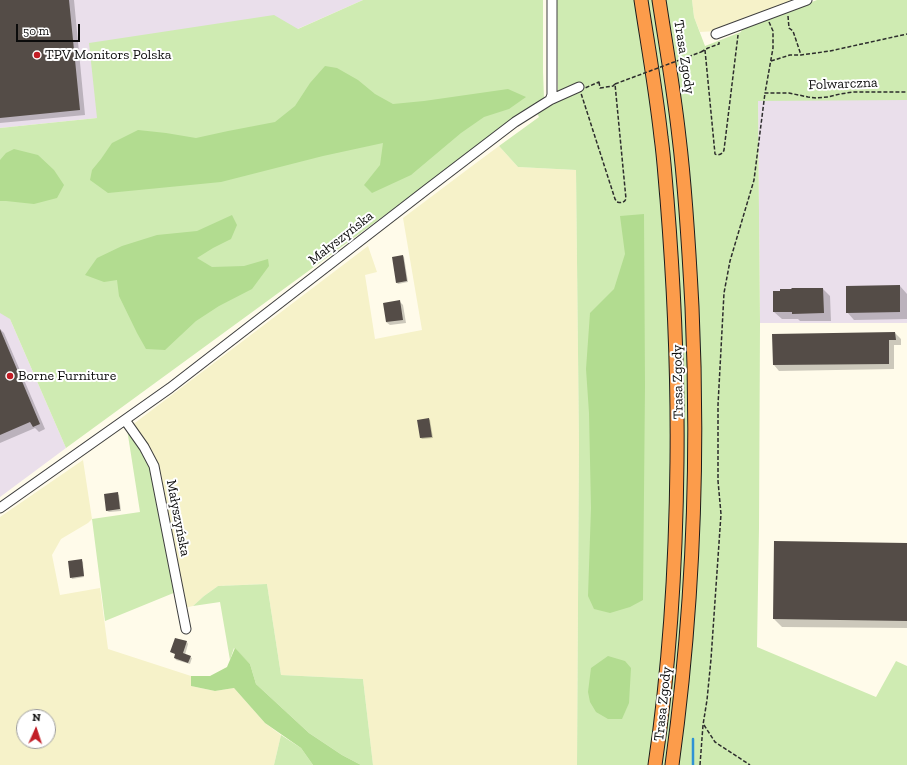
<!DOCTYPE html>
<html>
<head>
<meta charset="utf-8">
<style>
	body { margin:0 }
	#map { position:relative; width:907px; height:765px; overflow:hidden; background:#fffbea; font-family:"Zilla Slab",serif }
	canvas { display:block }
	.north { position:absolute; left:16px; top:709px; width:40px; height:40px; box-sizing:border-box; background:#fff; border:1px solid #9d9d9d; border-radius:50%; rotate:3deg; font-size:11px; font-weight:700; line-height:16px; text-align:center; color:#0b0b0b }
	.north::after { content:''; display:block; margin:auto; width:14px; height:18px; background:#c21d25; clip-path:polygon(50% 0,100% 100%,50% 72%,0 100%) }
	.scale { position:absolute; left:16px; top:24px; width:64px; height:18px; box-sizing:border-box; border:2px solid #0b0b0b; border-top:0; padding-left:5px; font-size:12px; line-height:14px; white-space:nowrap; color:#0b0b0b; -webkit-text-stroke:3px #fff; paint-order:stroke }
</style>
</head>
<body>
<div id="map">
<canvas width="907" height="765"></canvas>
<div class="north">N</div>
<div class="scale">50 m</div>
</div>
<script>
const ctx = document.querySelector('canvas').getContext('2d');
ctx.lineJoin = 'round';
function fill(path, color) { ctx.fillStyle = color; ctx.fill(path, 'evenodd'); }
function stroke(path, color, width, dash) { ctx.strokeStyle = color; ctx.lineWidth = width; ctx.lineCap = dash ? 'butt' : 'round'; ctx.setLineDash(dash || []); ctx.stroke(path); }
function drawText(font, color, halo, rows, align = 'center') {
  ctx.font = font + ' "Zilla Slab",serif'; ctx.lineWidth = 4; ctx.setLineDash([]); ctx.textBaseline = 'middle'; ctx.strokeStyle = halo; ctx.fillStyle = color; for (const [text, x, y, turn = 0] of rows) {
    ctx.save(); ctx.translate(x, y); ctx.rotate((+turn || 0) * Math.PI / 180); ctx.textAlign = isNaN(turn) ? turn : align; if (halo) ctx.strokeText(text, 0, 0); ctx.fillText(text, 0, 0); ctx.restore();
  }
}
const industrial = new Path2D(`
	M 0,0 L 363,0 L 97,118 L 0,128 Z
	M 758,100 L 907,100 L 907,323 L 760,323 Z
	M 0,296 L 66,448 L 0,497 Z`);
const farmland = new Path2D(`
	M 692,0 L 798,0 L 717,31 L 700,32 L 694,17 Z
	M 499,146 L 518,167 L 576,170 L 579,444 L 577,765 L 373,765 L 363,679 L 281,675 L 267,584 L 218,586 L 204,596 L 193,606 L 184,608 L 127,429 L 368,246 L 377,272 L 365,275 L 375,339 L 422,330 L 403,218 L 472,166 Z
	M 83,460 L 92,519 L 88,523 L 61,539 L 52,555 L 60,595 L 100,588 L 108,649 L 191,676 L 191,686 L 215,691 L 234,688 L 265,723 L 281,735 L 274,765 L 0,765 L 0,517 ZM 24,717 L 48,717 L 48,741 L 24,741 Z`);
const green = new Path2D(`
	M 363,0 L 543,0 L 543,72 L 544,99 L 66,448 L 10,319 L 0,313 L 0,128 L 97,118 L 89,43 L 274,15 L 298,29 Z
	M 557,0 L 692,0 L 694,17 L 705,46 L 741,32 L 742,29 L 817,0 L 907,0 L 907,100 L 758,101 L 760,323 L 759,528 L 757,647 L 876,697 L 896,661 L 907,666 L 907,765 L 577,765 L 579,444 L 576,170 L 518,167 L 499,146 L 539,117 L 537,113 L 555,102 L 558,89 Z
	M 127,429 L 153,469 L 176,592 L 105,621 L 92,519 L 140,512 Z
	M 267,584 L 281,675 L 363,679 L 373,765 L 361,765 L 342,755 L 309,733 L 256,684 L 250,664 L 234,648 L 230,660 L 220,602 L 193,606 L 204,596 L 218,586 Z
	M 281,735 L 301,748 L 313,765 L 274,765 Z`);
const forest = new Path2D(`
	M 325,66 L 337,68 L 358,80 L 375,94 L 393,104 L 424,101 L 508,89 L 526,97 L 509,109 L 484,117 L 461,133 L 411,175 L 372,193 L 364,185 L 380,165 L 383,143 L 323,156 L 221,182 L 108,193 L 90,180 L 92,170 L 101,159 L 112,143 L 138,130 L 166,133 L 196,138 L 228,131 L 275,122 L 295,106 L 310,83 Z
	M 14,149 L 38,155 L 54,170 L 64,185 L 57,198 L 34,204 L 6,201 L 0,201 L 0,160 L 6,153 Z
	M 644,214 L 645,386 L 643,600 L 630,607 L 610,613 L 594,609 L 588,596 L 591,508 L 589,413 L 586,369 L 590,313 L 614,289 L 625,254 L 620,216 Z
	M 232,215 L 237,225 L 231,239 L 213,248 L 197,258 L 212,267 L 244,266 L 268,259 L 269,266 L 252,289 L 219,306 L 196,321 L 165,350 L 146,349 L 137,333 L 119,296 L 117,280 L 104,282 L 85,275 L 97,258 L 122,246 L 157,235 L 197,231 Z
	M 235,648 L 250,664 L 256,684 L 309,733 L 342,755 L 361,765 L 313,765 L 301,748 L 265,723 L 234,688 L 215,691 L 191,686 L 191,676 L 210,676 L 227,667 Z
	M 608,656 L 625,661 L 631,668 L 629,703 L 622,719 L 608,719 L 596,712 L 590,702 L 588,692 L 591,668 Z`);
const shadow = new Path2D(`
	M 0,0 L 74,0 L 85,115 L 0,123 Z
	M 403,256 L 404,257 L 408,282 L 398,284 L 397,283 Z
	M 900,286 L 907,294 L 907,319 L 854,320 L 847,312 Z
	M 823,289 L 830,296 L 831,321 L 800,321 L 798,319 L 782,319 L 774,312 L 781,292 Z
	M 399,301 L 403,305 L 406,323 L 390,325 L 386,322 Z
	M 0,329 L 4,333 L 45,429 L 39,432 L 35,428 L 0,443 Z
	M 895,333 L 901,339 L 901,345 L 894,345 L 894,369 L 779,371 L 774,365 Z
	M 429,419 L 430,420 L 433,438 L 422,439 L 421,438 Z
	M 117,494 L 119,495 L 121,511 L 109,512 L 107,511 Z
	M 907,544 L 907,628 L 782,627 L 774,619 Z
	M 81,560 L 83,562 L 84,577 L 72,579 L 71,577 Z
	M 187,642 L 188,644 L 185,655 L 192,658 L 190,664 L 176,660 L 175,658 L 176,654 L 172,652 Z`);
const stream = new Path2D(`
	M 693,739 L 693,765`);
const building = new Path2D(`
	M 0,0 L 69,0 L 80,110 L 0,118 Z
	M 403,255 L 407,281 L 396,283 L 392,257 Z
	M 900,285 L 900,312 L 846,313 L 846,286 Z
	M 791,288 L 823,288 L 824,313 L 792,314 L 792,312 L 773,312 L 773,291 L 780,291 L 780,289 L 792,289 Z
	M 400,300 L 403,320 L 386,322 L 383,303 Z
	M 0,329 L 40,424 L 33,427 L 30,422 L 0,435 Z
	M 895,332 L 896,340 L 889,340 L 889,364 L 773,365 L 772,334 Z
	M 429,418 L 432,437 L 420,438 L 417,420 Z
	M 118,492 L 120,509 L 106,511 L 104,494 Z
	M 774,541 L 907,543 L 907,621 L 773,619 Z
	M 82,559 L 84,576 L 70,578 L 68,561 Z
	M 175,638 L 187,641 L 183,653 L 191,656 L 188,663 L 174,658 L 175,654 L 170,652 Z`);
const path = new Path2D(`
	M 788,16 L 789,28 L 793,31 L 801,55
	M 769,22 L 773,31 L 773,48 L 765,93 L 789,93 L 808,97 L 816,98 L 828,97 L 840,94 L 853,92 L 907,92
	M 705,50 L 715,154 C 718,156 723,154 724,150 L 738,35
	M 701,52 L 708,48 L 719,44 L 719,42
	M 771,61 L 790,55 L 801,55 L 830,51 L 907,34
	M 599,82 L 600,88 L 613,86 L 615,84 L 626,199 C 624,203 621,203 617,202 L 615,199 L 579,87 L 585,88 Z
	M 704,725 L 715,742 L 750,765
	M 700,765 L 703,725 L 707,700 L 711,659 L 721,514 L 718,481 L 718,405 L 724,293 L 730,261 L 754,180 L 765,93`);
const minor = new Path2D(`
	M 716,34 L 807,0
	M 550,100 L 552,95 L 552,0
	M 125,420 L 144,447 L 154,466 L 186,629
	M 0,508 L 170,388 L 426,190 L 515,122 L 550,100 L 579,87`);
const highway = new Path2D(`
	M 641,0 C 648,46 656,91 661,137 C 664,158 665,178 667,199 C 674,286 678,373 677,461 C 676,563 670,664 655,765
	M 659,0 C 666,46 674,91 679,137 C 686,194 689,250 692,307 C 699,460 693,613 672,765`);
const pathBridge = new Path2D(`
	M 615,84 L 701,52`);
const markers = [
	[37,55,4,"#c21d25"],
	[10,376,4,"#c21d25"]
];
const poiNames = [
	["TPV Monitors Polska",45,55],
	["Borne Furniture",18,376]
];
const streetNames = [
	["Trasa Zgody",684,57,81],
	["Folwarczna",843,84,-2],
	["Małyszyńska",341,238,-38],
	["Trasa Zgody",678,382,-91],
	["Małyszyńska",178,518,79],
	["Trasa Zgody",663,704,-84]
];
fill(industrial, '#eadfeb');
fill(farmland, '#f6f2c9');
fill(green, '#cfebb2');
fill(forest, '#b2dc90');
fill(shadow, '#0003');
stroke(stream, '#2f92d4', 2.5);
fill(building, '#544c47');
stroke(minor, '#3e3e3e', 11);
stroke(highway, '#1c1c1c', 15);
stroke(path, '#2d2d2d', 1.5, [4, 2]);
stroke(minor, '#fff', 9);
stroke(highway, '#fc9c4b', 13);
stroke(pathBridge, '#2d2d2d', 1.5, [4, 2]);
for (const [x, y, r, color] of markers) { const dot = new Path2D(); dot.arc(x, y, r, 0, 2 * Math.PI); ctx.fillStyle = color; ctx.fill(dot); stroke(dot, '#fff', 1.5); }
drawText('14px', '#0b0b0b', '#fff', poiNames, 'left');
drawText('14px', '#0b0b0b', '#fff', streetNames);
</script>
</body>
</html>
